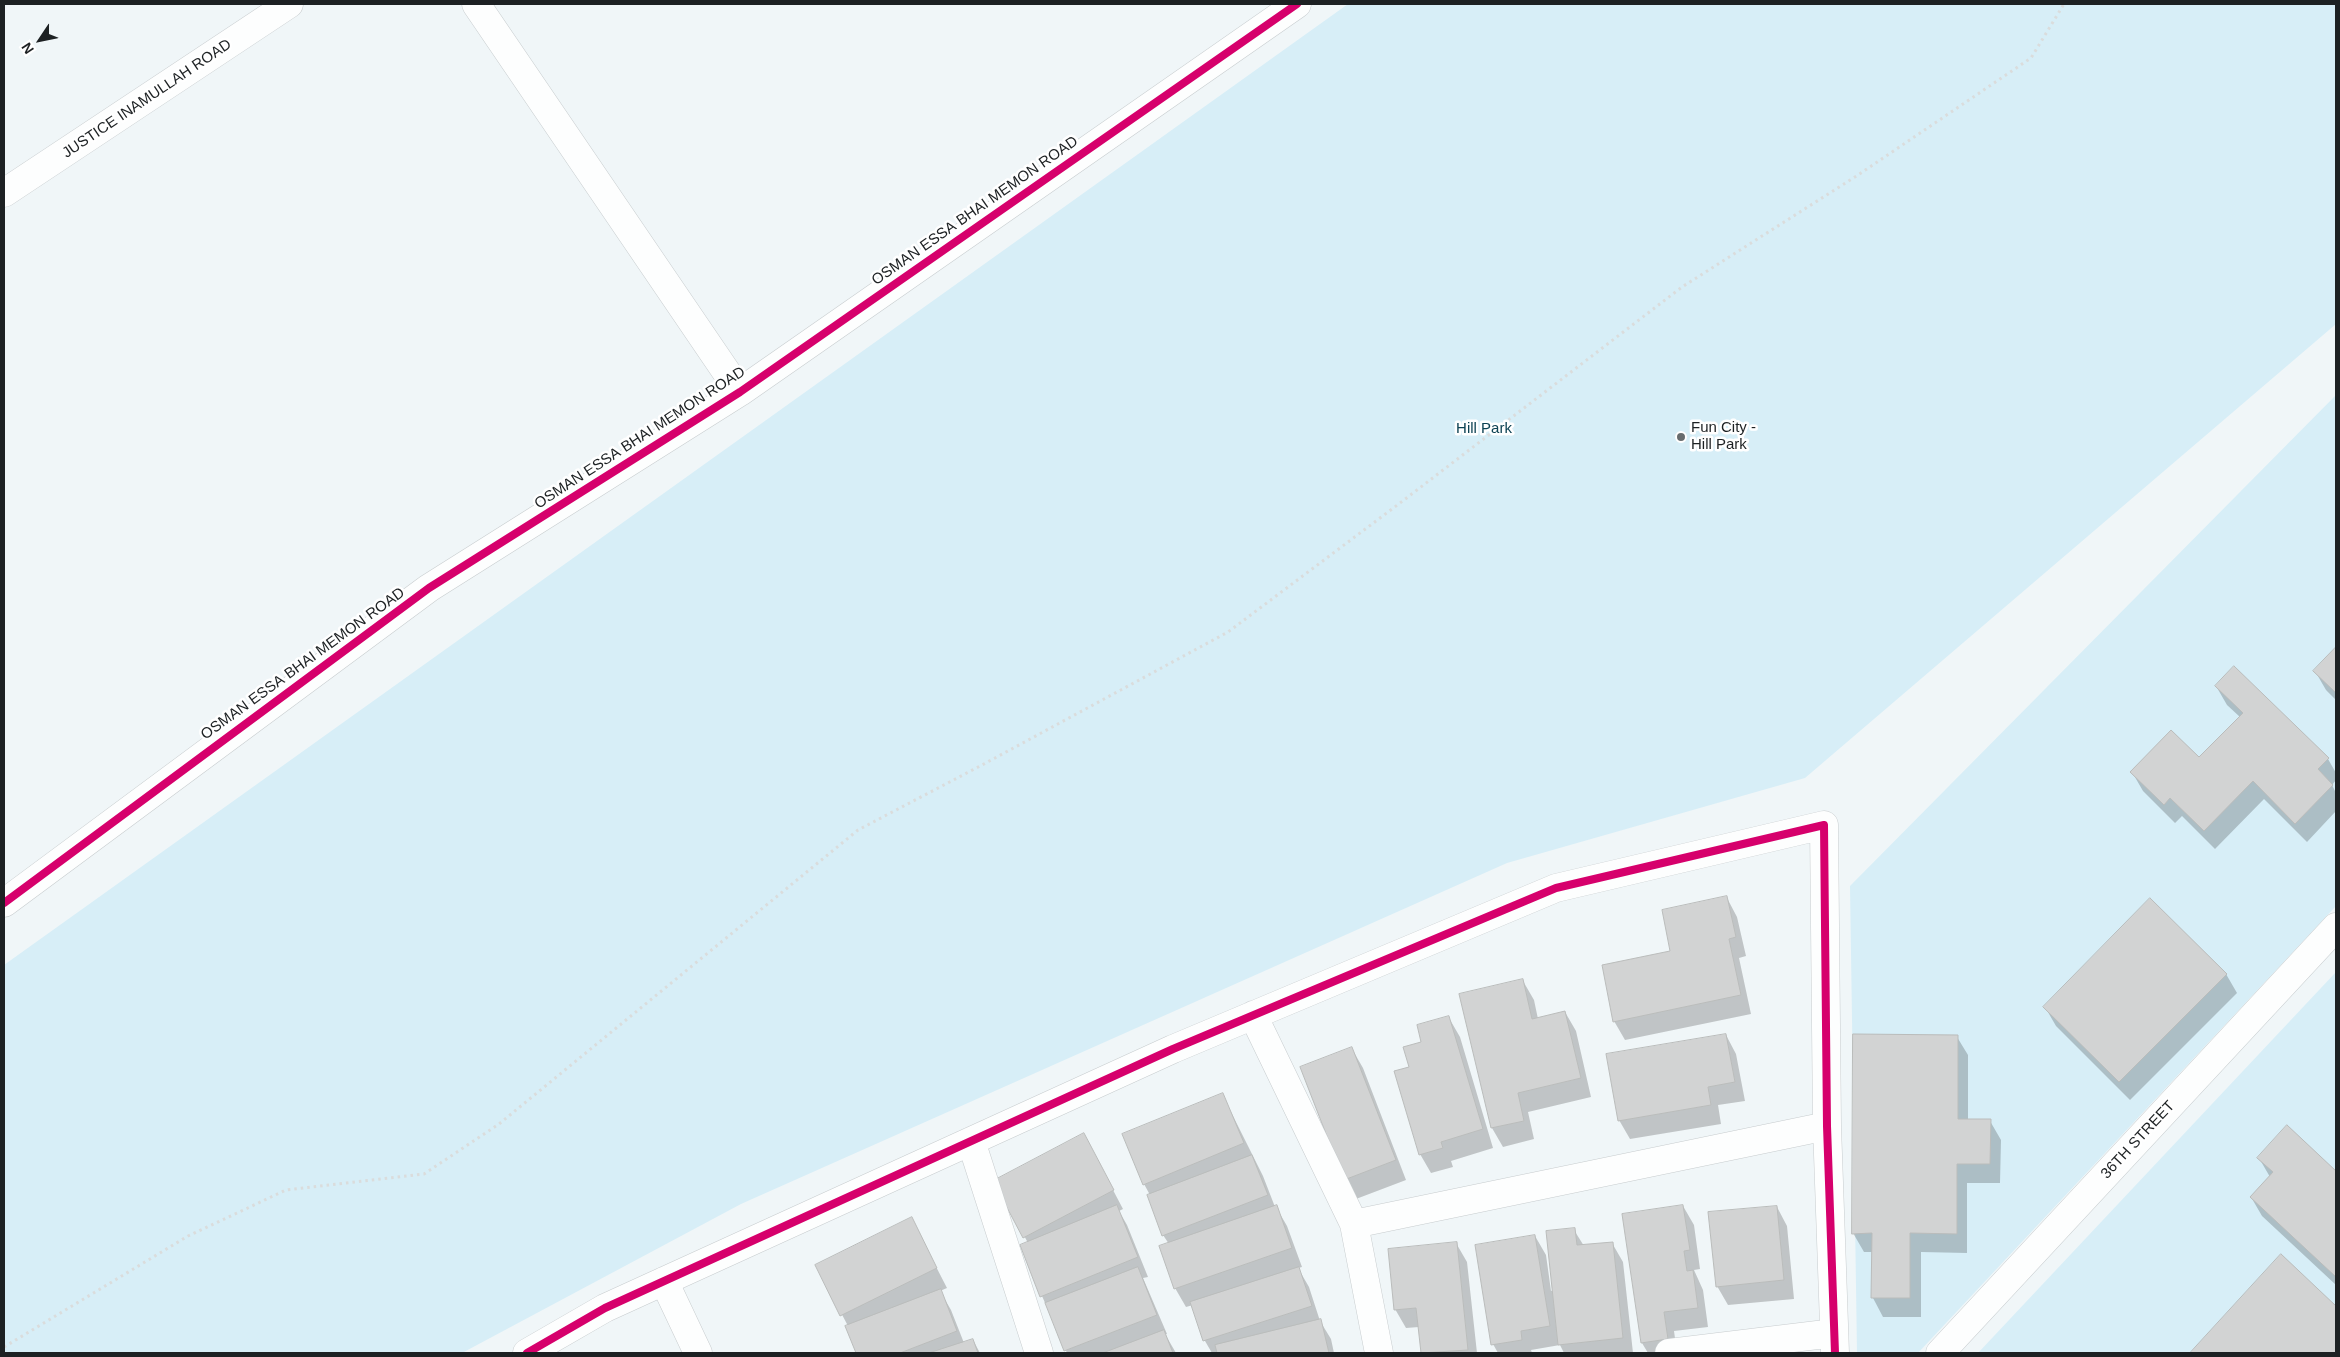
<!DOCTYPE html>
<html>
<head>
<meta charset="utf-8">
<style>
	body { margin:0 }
	#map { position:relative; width:2340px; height:1357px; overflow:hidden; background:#f0f6f8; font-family:Helvetica,sans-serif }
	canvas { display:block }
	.frame { position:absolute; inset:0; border:5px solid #1d2123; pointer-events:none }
	.north { position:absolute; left:15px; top:15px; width:50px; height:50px; -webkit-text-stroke:4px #fff; paint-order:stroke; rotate:236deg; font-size:14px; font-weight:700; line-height:20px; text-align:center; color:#1d2123 }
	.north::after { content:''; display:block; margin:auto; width:18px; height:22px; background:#1d2123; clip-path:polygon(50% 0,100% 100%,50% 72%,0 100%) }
</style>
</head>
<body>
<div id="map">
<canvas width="2340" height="1357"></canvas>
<div class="frame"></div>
<div class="north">N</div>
</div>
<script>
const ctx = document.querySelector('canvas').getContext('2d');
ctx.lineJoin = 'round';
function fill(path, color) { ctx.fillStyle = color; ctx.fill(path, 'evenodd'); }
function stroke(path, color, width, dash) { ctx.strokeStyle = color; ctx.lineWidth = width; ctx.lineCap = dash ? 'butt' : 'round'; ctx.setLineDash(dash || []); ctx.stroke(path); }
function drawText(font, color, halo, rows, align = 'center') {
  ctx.font = font + ' Helvetica,sans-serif'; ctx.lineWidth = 5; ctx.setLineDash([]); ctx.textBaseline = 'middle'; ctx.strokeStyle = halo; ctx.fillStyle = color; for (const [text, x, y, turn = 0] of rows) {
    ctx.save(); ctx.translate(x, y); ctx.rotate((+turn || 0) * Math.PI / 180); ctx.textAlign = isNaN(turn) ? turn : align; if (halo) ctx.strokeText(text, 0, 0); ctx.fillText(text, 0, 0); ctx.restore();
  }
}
const green = new Path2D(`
	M 1348,4 L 2336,4 L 2336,324 L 1805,778 L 1507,863 L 741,1204 L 462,1353 L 4,1353 L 4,965 Z
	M 2336,395 L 2336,906 L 1918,1353 L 1857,1353 L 1850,886 Z
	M 2336,972 L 2336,1353 L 1978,1353 Z`);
const shadow = new Path2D(`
	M 2336,649 L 2336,700 L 2326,690 L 2315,671 Z
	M 2216,686 L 2328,759 L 2336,773 L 2336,780 L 2332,785 L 2336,793 L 2336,811 L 2307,842 L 2264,799 L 2215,849 L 2182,816 L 2175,823 L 2143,791 L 2132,772 L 2199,759 L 2240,717 L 2227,705 Z
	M 1727,898 L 1737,917 L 1746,956 L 1739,958 L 1751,1014 L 1625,1040 L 1614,1021 L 1672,952 Z
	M 2226,974 L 2237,993 L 2130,1100 L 2056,1026 L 2045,1007 Z
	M 1523,981 L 1534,1000 L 1538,1019 L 1565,1012 L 1576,1031 L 1591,1097 L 1528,1112 L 1534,1139 L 1503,1147 L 1492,1128 L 1461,995 Z
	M 1449,1018 L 1460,1037 L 1493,1148 L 1451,1161 L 1453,1167 L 1431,1173 L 1420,1154 L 1411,1067 L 1423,1043 Z
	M 1726,1035 L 1736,1054 L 1745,1101 L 1718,1105 L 1721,1124 L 1630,1139 L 1619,1120 Z
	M 1957,1037 L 1968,1055 L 1968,1120 L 1990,1121 L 2001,1140 L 2000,1183 L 1967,1183 L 1967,1253 L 1921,1252 L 1921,1317 L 1883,1317 L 1873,1298 L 1873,1252 L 1864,1252 L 1853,1233 Z
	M 1352,1049 L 1363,1068 L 1406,1180 L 1356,1199 L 1345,1180 Z
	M 1222,1094 L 1263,1176 L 1275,1207 L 1276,1207 L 1287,1226 L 1302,1267 L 1298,1268 L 1309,1287 L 1320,1321 L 1331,1339 L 1334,1353 L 1212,1353 L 1205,1341 L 1193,1305 L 1186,1307 L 1175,1288 L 1169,1244 L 1163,1235 L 1150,1195 L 1144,1184 Z
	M 2287,1127 L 2336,1173 L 2336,1285 L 2262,1216 L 2251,1197 L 2270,1177 L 2259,1158 Z
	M 1094,1154 L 1123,1209 L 1119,1211 L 1127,1225 L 1148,1277 L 1143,1278 L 1167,1334 L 1165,1334 L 1176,1353 L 1067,1353 L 1042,1296 L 1028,1243 L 995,1181 Z
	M 1683,1206 L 1694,1225 L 1700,1269 L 1694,1270 L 1703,1290 L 1708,1327 L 1674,1331 L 1677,1353 L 1648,1353 L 1642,1343 Z
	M 1777,1207 L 1787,1226 L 1794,1299 L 1728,1305 L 1717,1286 Z
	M 911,1218 L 947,1288 L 940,1291 L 951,1310 L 964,1343 L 973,1340 L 980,1353 L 857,1353 L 848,1326 L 816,1265 Z
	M 1574,1230 L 1584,1246 L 1612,1243 L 1623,1262 L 1633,1353 L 1564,1353 L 1560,1345 L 1531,1350 L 1532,1353 L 1498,1353 L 1493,1344 L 1535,1236 L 1546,1255 L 1551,1291 L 1554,1290 Z
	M 1456,1243 L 1467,1262 L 1477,1353 L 1422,1353 L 1419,1327 L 1406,1328 L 1395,1309 Z
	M 2281,1256 L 2336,1307 L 2336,1353 L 2192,1353 Z`);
const building = new Path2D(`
	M 2336,647 L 2336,693 L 2313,671 Z
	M 2234,666 L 2329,758 L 2318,769 L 2333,785 L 2295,824 L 2253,781 L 2204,831 L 2170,798 L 2164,805 L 2130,772 L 2171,730 L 2199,757 L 2243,713 L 2215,686 Z
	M 1727,896 L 1736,937 L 1729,939 L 1741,995 L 1613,1022 L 1602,965 L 1670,951 L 1662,910 Z
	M 2150,898 L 2227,974 L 2119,1082 L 2043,1007 Z
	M 1523,979 L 1532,1019 L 1565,1011 L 1581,1078 L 1518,1093 L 1524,1121 L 1491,1128 L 1459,994 Z
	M 1449,1016 L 1483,1129 L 1441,1142 L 1443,1148 L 1419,1155 L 1394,1071 L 1409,1067 L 1403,1047 L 1421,1042 L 1417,1025 Z
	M 1726,1034 L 1735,1082 L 1708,1087 L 1711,1105 L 1618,1121 L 1606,1054 Z
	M 1853,1034 L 1958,1035 L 1958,1119 L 1991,1119 L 1990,1164 L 1957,1164 L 1957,1234 L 1910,1233 L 1910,1298 L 1871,1298 L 1872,1233 L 1852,1234 Z
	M 1352,1047 L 1396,1160 L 1344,1180 L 1300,1067 Z
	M 1223,1093 L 1244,1143 L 1143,1185 L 1122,1134 Z
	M 2287,1125 L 2336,1171 L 2336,1277 L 2250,1197 L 2273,1172 L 2257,1158 Z
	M 1084,1133 L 1114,1190 L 1023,1238 L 993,1181 Z
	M 1252,1155 L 1268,1195 L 1162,1236 L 1147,1195 Z
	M 1117,1205 L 1138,1257 L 1040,1297 L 1020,1245 Z
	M 1277,1205 L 1292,1248 L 1174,1289 L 1159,1246 Z
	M 1683,1205 L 1690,1250 L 1684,1251 L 1687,1271 L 1693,1270 L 1698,1308 L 1664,1312 L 1668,1339 L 1641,1343 L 1622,1214 Z
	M 1777,1206 L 1784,1280 L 1716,1287 L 1708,1212 Z
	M 912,1217 L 937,1268 L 840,1316 L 815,1265 Z
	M 1575,1228 L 1577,1245 L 1613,1242 L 1623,1338 L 1558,1345 L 1546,1231 Z
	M 1535,1235 L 1550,1326 L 1521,1331 L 1522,1340 L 1491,1345 L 1475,1245 Z
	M 1457,1242 L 1468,1350 L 1421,1353 L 1416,1308 L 1394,1310 L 1388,1249 Z
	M 2281,1254 L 2336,1306 L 2336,1353 L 2190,1353 Z
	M 1138,1267 L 1157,1315 L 1064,1351 L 1045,1303 Z
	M 1299,1267 L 1312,1306 L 1203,1341 L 1190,1302 Z
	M 941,1289 L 957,1331 L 900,1353 L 856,1353 L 845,1326 Z
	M 1321,1319 L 1329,1353 L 1217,1353 L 1215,1345 Z
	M 1164,1330 L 1173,1353 L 1103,1353 Z
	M 973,1339 L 978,1353 L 929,1353 Z`);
const path = new Path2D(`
	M 4,1347 L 188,1236 L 286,1190 L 424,1174 L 499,1124 L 858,830 L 982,765 L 1228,632 L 1400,503 L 1682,287 L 1858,175 L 2031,58 L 2064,4`);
const minor = new Path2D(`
	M 476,4 L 740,392
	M 4,193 L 289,4
	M 4,903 L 429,588 L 740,392 L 1297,4
	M 1253,1015 L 1354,1224 L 1379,1353
	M 971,1141 L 1039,1353
	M 1354,1224 L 1827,1126
	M 664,1281 L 698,1353
	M 527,1353 L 605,1308 L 1173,1049 L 1556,888 L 1824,825 L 1827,1126 L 1835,1353
	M 1669,1353 L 1834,1333
	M 1940,1353 L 2336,927`);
const cycleway = new Path2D(`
	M 4,903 L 429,588 L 740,392 L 1297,4
	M 527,1353 L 605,1308 L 1173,1049 L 1556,888 L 1824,825 L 1827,1126 L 1835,1353`);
const markers = [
	[1681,437,5,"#676c6e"]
];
const streetNames = [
	["JUSTICE INAMULLAH ROAD",147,99,-34],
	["OSMAN ESSA BHAI MEMON ROAD",975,211,-35],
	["OSMAN ESSA BHAI MEMON ROAD",640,438,-33],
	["OSMAN ESSA BHAI MEMON ROAD",303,664,-36],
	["36TH STREET",2138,1140,-47]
];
const poiNames = [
	["Fun City -",1691,428],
	["Hill Park",1691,445]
];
const parkNames = [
	["Hill Park",1484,429]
];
fill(green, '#d7eef7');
fill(shadow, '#0003');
fill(building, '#d2d3d3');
stroke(building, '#babcbb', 1);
stroke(minor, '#c7ccce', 29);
stroke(path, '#dadcdc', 3, [2.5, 4]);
stroke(minor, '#fdfefe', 28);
stroke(cycleway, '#d6006c', 8);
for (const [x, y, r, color] of markers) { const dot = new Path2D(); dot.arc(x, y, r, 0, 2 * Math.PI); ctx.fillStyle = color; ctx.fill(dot); stroke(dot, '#fff', 2); }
drawText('15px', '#1d2123', '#fff', streetNames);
drawText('15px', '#1d2123', '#fff', poiNames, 'left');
drawText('15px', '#0d4253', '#fff', parkNames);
</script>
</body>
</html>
